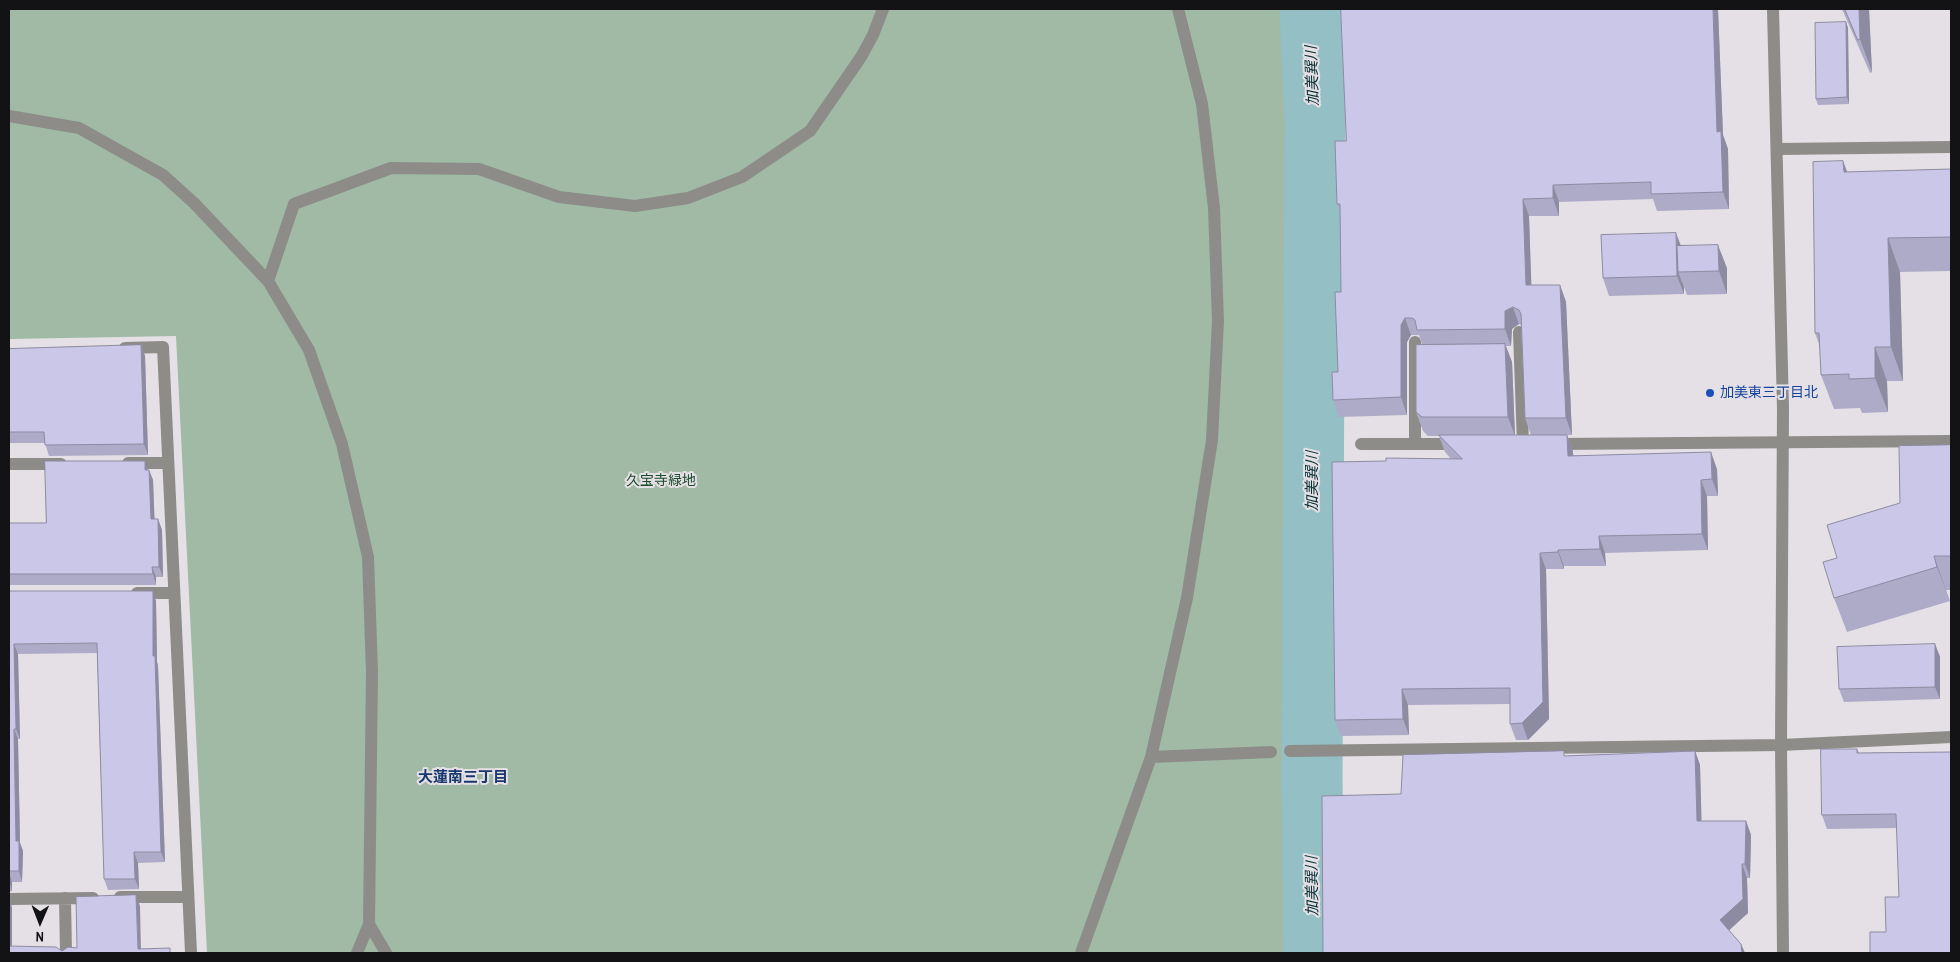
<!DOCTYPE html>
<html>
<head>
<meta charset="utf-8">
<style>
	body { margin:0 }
	#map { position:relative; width:1960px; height:962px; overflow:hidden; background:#e5e0e5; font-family:"Archivo Narrow",sans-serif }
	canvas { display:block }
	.frame { position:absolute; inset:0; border:10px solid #131214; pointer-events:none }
	.north { position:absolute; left:15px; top:897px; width:50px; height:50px; -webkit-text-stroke:4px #e5e0e5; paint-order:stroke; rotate:181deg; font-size:14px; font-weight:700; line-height:20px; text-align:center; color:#131214 }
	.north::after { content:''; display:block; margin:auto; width:18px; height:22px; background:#131214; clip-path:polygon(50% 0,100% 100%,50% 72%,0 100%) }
</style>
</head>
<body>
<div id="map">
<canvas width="1960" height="962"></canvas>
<div class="frame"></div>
<div class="north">N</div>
</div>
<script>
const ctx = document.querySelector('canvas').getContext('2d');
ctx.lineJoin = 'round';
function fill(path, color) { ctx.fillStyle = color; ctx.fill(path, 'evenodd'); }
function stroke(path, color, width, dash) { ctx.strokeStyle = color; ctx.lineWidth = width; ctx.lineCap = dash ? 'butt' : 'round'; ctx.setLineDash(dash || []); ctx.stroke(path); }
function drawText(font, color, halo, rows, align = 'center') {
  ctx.font = font + ' "Archivo Narrow","Noto Sans JP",sans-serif'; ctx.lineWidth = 4; ctx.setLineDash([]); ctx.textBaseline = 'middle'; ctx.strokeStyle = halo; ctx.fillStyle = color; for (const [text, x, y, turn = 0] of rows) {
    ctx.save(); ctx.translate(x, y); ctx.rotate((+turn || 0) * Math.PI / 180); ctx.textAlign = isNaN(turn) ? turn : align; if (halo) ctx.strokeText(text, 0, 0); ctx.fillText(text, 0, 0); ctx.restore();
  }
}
const green = new Path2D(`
	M 9,9 L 1300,9 L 1305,185 L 1313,953 L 207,953 L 176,336 L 9,339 Z`);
const river = new Path2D(`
	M 1310,9 L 1315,119 L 1312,777 L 1314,953`);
const pedestrian = new Path2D(`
	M 9,116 L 79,128 L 163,175 L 194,203 L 268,281 L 309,350 L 342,444 L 368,557 L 372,672 L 369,924 L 386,953
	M 268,281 L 294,204 L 391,168 L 479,169 L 559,197 L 635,206 L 688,198 L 742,177 L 810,131 L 861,57 L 873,35 L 883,9
	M 1151,757 L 1271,752
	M 357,953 L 369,924
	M 1081,953 L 1151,757 L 1187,598 L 1212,440 L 1218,321 L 1214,208 L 1202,104 L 1178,9`);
const minor = new Path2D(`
	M 1777,149 L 1951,147
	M 1519,332 L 1523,444
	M 1415,342 L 1415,444
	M 125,348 L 163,347 L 191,953
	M 1361,444 L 1459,444
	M 1554,444 L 1951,441
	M 128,463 L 168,463
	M 9,464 L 61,464
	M 137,593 L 174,593
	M 1290,751 L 1781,745 L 1951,737
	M 120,897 L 188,897
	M 65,898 L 66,953
	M 9,899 L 93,898`);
const tertiary = new Path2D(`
	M 1773,9 L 1783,409 L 1781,745 L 1783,953`);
const wall = new Path2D(`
	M 1341,9 L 1718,9 L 1723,135 L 1728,149 L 1729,209 L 1657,211 L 1653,199 L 1559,202 L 1559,216 L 1529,216 L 1531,285 L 1560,285 L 1566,302 L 1572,435 L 1567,435 L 1573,452 L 1573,455 L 1717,469 L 1718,496 L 1707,496 L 1708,550 L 1605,553 L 1606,566 L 1564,566 L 1564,569 L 1546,569 L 1549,719 L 1528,740 L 1516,740 L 1510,724 L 1510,704 L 1408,705 L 1409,735 L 1341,736 L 1335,720 L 1386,461 L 1451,459 L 1445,452 L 1439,436 L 1428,436 L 1423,431 L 1416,412 L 1422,345 L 1419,335 L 1411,335 L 1407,342 L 1407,415 L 1339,417 L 1333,400 L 1338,372 L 1341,292 L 1340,213 L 1337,204 L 1346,141 ZM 1519,324 L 1521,325 L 1525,418 L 1531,435 L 1515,435 L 1512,362 L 1506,346 L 1511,346 L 1512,329 Z
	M 1842,9 L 1869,9 L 1872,72 L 1870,73 Z
	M 1846,22 L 1848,28 L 1849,104 L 1818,105 L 1816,99 Z
	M 1843,161 L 1847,172 L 1951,169 L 1951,271 L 1900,272 L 1903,381 L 1887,381 L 1888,412 L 1862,413 L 1860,408 L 1834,409 L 1821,375 L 1820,347 L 1815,333 Z
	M 1681,246 L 1727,268 L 1727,294 L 1687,295 L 1684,287 L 1684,294 L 1609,296 L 1603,278 Z
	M 141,345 L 145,356 L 148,455 L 49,456 L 45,443 L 9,443 L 9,349 Z
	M 1951,445 L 1951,590 L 1946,590 L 1950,601 L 1847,632 L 1834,598 L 1837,558 L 1900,503 Z
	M 148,470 L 149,470 L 153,480 L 154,519 L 158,519 L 162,530 L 163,577 L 156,577 L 156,585 L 9,585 L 9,523 L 46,523 Z
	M 9,591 L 156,601 L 157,662 L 158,666 L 165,862 L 138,863 L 139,889 L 108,890 L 104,879 L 97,653 L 18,654 L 20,739 L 18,739 L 20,843 L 23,851 L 22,882 L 12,882 L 12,891 L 9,892 Z
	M 1935,644 L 1940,657 L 1940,699 L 1844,702 L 1839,689 Z
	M 1857,749 L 1859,753 L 1951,752 L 1886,932 L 1899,897 L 1897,828 L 1827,829 L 1822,815 Z
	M 1695,751 L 1700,765 L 1701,821 L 1746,821 L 1751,835 L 1750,878 L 1747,878 L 1748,913 L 1729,930 L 1741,944 L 1745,953 L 1323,953 L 1401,794 L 1565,756 Z`);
const shadedWall = new Path2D(`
	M 1713,9 L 1718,9 L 1723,135 L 1728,149 L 1729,209 L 1723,192 L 1717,132 Z
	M 1859,9 L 1869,9 L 1872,72 L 1860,39 Z
	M 1846,22 L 1848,28 L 1849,104 L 1847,97 Z
	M 1843,161 L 1856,195 L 1844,172 Z
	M 1553,185 L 1559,202 L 1559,216 L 1553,198 Z
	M 1523,199 L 1529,216 L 1532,303 L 1526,285 Z
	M 1676,233 L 1683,251 L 1678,272 L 1684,287 L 1684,294 L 1677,276 Z
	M 1888,238 L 1900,272 L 1903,381 L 1891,347 Z
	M 1718,245 L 1727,268 L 1727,294 L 1719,271 Z
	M 1560,285 L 1566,302 L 1572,435 L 1566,418 Z
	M 1513,307 L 1519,324 L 1512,329 L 1511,346 L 1505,329 L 1505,311 Z
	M 1405,318 L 1411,335 L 1407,342 L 1407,415 L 1401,397 L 1401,325 Z
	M 1505,344 L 1512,362 L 1515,436 L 1508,417 Z
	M 141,345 L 145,356 L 148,455 L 144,444 Z
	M 1875,347 L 1887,381 L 1888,412 L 1875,378 Z
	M 1567,435 L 1573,452 L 1574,472 L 1568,456 Z
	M 1711,452 L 1717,469 L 1718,496 L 1712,479 Z
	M 145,461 L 148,471 L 145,470 Z
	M 149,470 L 153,480 L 155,530 L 151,519 Z
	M 1701,480 L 1707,496 L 1708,550 L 1702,534 Z
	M 158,519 L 162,530 L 163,577 L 159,567 Z
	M 1599,536 L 1605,553 L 1606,566 L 1600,549 Z
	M 1558,550 L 1564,566 L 1564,569 L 1558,552 Z
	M 1540,553 L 1546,569 L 1549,719 L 1528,740 L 1522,723 Z
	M 1934,556 L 1946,590 L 1950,601 L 1937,567 Z
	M 152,567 L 156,577 L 156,585 L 153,574 Z
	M 153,591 L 156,601 L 157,662 L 158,666 L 165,862 L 161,852 L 153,656 Z
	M 14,644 L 18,654 L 20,739 L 16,729 Z
	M 1935,644 L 1940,657 L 1940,699 L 1935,687 Z
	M 1402,689 L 1408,705 L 1409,735 L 1403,719 Z
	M 14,729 L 18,739 L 20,843 L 23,851 L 22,882 L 19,871 L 16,841 Z
	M 1695,751 L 1700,765 L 1702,835 L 1697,821 Z
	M 1746,821 L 1751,835 L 1750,878 L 1745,864 Z
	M 134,852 L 138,863 L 139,889 L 135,879 Z
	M 1742,864 L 1747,878 L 1748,913 L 1725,934 L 1720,920 Z
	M 9,872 L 12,882 L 12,891 L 9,881 Z
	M 136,895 L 140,906 L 141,953 L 138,949 Z
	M 9,897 L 12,907 L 12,953 L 9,947 Z
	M 1741,944 L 1745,953 L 1742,953 Z`);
const building = new Path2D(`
	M 1341,9 L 1713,9 L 1717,132 L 1721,131 L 1723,192 L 1651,194 L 1651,182 L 1553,185 L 1553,198 L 1523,199 L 1526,285 L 1560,285 L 1566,418 L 1525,418 L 1521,314 L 1519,310 L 1513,307 L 1505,311 L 1505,329 L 1417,330 L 1415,320 L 1412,318 L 1405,318 L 1401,325 L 1401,397 L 1333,400 L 1332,372 L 1338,372 L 1335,292 L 1341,292 L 1340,204 L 1337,204 L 1335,141 L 1346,141 Z
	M 1845,9 L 1859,9 L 1860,39 L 1858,40 Z
	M 1846,22 L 1847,97 L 1816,99 L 1815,23 Z
	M 1843,161 L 1844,172 L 1951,169 L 1951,237 L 1888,238 L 1891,347 L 1875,347 L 1875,378 L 1849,379 L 1849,374 L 1821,375 L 1819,333 L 1815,333 L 1813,162 Z
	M 1676,233 L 1677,276 L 1603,278 L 1601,235 Z
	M 1718,245 L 1719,271 L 1678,272 L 1677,246 Z
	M 1505,344 L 1508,417 L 1422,417 L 1416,412 L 1416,345 Z
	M 141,345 L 144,444 L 45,445 L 44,432 L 9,432 L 9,349 Z
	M 1439,435 L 1567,435 L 1568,456 L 1711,452 L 1712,479 L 1701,480 L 1702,534 L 1599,536 L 1600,549 L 1558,550 L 1558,552 L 1540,553 L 1543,702 L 1522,723 L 1510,724 L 1510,688 L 1402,689 L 1403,719 L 1335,720 L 1332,462 L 1386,461 L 1386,458 L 1462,459 Z
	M 1951,445 L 1951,556 L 1934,556 L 1937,567 L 1834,598 L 1823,562 L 1837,558 L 1827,525 L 1900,503 L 1899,446 Z
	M 45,461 L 145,461 L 145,470 L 149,470 L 151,519 L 158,519 L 159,567 L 152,567 L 153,574 L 9,574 L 9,523 L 46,523 Z
	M 9,591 L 153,591 L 153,656 L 155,656 L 161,852 L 134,852 L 135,879 L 104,879 L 97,643 L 14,644 L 16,729 L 14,729 L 16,841 L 19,841 L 19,871 L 9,871 Z
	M 1935,644 L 1935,687 L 1839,689 L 1837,647 Z
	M 1821,749 L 1857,749 L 1857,753 L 1951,752 L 1951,953 L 1870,953 L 1870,932 L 1886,932 L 1885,897 L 1899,897 L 1896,814 L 1822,815 Z
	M 1564,751 L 1564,756 L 1695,751 L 1697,821 L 1746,821 L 1745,864 L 1742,864 L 1743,899 L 1720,920 L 1741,944 L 1742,953 L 1323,953 L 1322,796 L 1401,794 L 1403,755 Z
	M 136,895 L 138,949 L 170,948 L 170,953 L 9,953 L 9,946 L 56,947 L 62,951 L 68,947 L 77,948 L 76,897 Z`);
const markers = [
	[1710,393,5,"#1a4fb4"]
];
const transitNames = [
	["加美東三丁目北",1720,393]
];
const parkNames = [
	["久宝寺緑地",661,481]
];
const waterNames = [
	["加美巽川",1313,76,-92],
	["加美巽川",1313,481,-90],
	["加美巽川",1313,886,-91]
];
const neighbourhoodNames = [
	["大蓮南三丁目",463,778]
];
fill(green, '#a0baa6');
stroke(river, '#94bfc5', 61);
stroke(pedestrian, '#8d8c89', 12);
stroke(minor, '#8d8c89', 12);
stroke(tertiary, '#8d8c89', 12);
fill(wall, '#aeabc8');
fill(shadedWall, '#8d8ba2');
fill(building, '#cac7e8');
stroke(building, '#8d8ba2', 1);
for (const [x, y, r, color] of markers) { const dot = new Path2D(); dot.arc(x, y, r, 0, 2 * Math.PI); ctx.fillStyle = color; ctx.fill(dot); stroke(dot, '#e5e0e5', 2); }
drawText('14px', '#164399', '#e5e0e5', transitNames, 'left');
drawText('14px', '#194a2a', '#e5e0e5', parkNames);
drawText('italic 15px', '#032f34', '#e5e0e5', waterNames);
drawText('bold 15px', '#18376c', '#e5e0e5', neighbourhoodNames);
</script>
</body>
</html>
